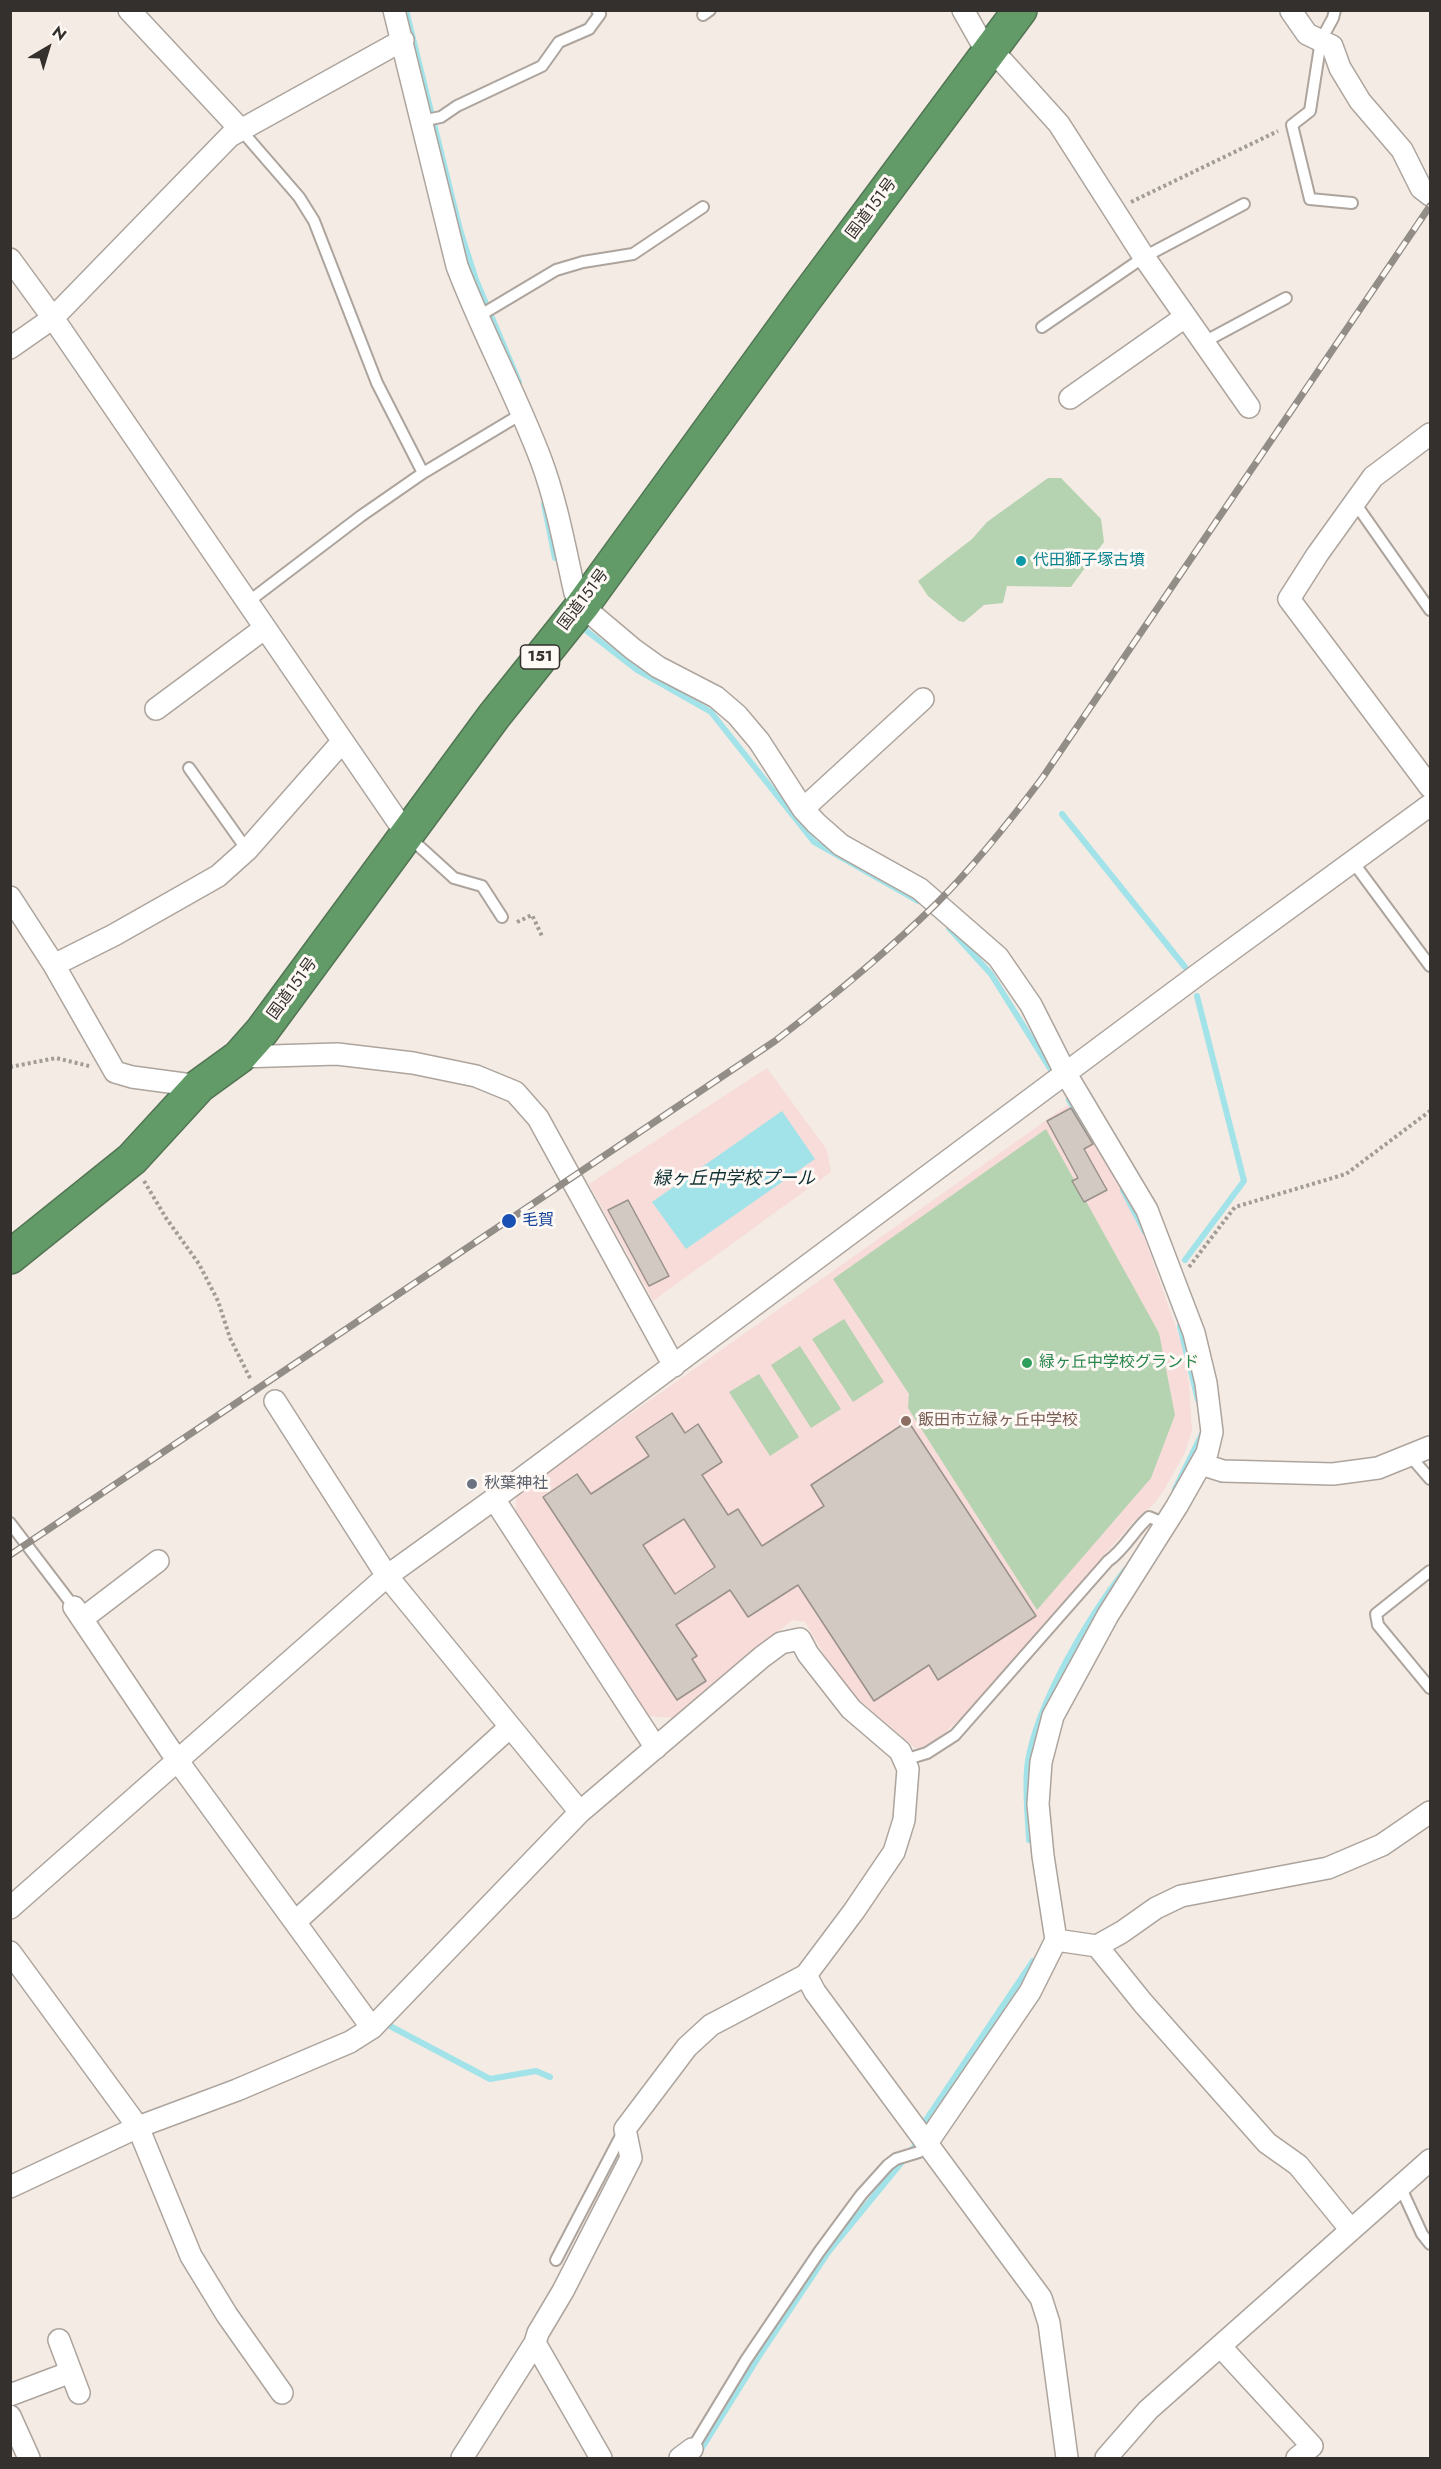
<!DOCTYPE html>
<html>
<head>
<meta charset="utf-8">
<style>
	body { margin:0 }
	#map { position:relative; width:1441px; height:2469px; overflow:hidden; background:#f4ebe4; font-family:Jost,sans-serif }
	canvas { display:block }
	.frame { position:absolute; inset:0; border:12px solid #33302d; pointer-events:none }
	.north { position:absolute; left:18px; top:18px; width:60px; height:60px; -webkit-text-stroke:4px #fff9f5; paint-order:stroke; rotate:38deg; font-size:16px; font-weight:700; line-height:24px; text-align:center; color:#33302d }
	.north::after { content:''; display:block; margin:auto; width:21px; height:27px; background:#33302d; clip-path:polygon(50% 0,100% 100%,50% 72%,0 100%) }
</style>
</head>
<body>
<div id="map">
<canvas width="1441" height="2469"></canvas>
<div class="frame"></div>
<div class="north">N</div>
</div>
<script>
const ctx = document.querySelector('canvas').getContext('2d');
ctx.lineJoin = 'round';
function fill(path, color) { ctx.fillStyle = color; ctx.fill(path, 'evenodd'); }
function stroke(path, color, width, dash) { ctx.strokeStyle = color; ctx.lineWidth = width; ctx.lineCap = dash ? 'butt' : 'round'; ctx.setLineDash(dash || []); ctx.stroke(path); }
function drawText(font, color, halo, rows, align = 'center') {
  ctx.font = font + ' Jost,"Noto Sans JP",sans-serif'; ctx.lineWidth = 6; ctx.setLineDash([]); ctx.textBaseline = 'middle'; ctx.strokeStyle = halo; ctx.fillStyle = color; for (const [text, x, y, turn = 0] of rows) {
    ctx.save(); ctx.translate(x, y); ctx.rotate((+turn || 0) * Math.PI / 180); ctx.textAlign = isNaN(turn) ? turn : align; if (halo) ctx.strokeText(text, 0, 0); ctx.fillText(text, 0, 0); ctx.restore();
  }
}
const education = new Path2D(`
	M 767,1068 L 827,1150 L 831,1172 L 653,1301 L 589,1184 Z
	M 1072,1102 L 1114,1177 L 1144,1237 L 1184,1350 L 1189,1384 L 1192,1431 L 1185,1452 L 1164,1490 L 1154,1504 L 1134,1521 L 962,1717 L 932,1744 L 924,1748 L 915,1748 L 857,1698 L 833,1669 L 805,1622 L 792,1620 L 675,1718 L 648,1716 L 516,1515 L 516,1495 Z`);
const green = new Path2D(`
	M 1048,478 L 1061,478 L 1101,519 L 1104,542 L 1071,587 L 1007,586 L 1003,603 L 984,605 L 964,622 L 959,621 L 928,596 L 918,581 L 972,539 L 987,522 Z
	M 1046,1129 L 1159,1333 L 1175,1415 L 1151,1478 L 1037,1610 L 908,1408 L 909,1394 L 833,1279 Z
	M 844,1319 L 884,1382 L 853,1402 L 812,1339 Z
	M 800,1346 L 841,1409 L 811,1428 L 771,1365 Z
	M 759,1374 L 799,1437 L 770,1456 L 729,1392 Z`);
const water = new Path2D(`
	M 782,1111 L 815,1159 L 686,1249 L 652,1202 Z`);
const stream = new Path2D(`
	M 406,10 L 460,230 L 476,280 L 519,382
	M 544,504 L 555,558
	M 583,628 L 637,670 L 711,712 L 814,842 L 918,901
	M 1062,814 L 1185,967
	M 949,928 L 991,974 L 1051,1070
	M 1069,1100 L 1087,1130
	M 1123,1190 L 1145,1232
	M 1185,1260 L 1244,1181 L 1197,996
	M 1180,1326 L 1198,1400
	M 1175,1489 L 1202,1434
	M 1029,1840 C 1028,1816 1024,1784 1028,1761 C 1038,1702 1088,1617 1125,1570
	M 390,2026 L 490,2079 L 536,2071 L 550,2077
	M 926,2120 L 1033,1961
	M 697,2456 L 761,2353 L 829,2251 L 915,2146`);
const building = new Path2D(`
	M 1071,1108 L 1093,1144 L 1084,1149 L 1107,1190 L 1084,1202 L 1072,1181 L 1078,1178 L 1047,1121 Z
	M 628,1200 L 669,1276 L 649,1286 L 608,1210 Z
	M 672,1413 L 685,1433 L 698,1424 L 722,1462 L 702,1475 L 728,1515 L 738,1509 L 762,1546 L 824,1506 L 811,1485 L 908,1421 L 1036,1616 L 938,1680 L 929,1665 L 874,1701 L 798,1585 L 748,1617 L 730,1590 L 676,1625 L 697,1656 L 692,1659 L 706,1681 L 677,1700 L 543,1497 L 577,1474 L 591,1494 L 649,1456 L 636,1437 ZM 684,1519 L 715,1567 L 675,1594 L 643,1545 Z`);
const path = new Path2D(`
	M 1131,202 L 1278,131
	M 517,922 L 532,915 L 542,936
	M 10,1067 L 56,1058 L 89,1066
	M 144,1181 L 166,1218 L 199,1264 L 218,1301 L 230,1338 L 251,1380
	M 1189,1267 L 1235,1207 L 1346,1174 L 1430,1111`);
const lane = new Path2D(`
	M 1335,10 L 1333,18 L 1321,40 L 1310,111 L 1292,125 L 1310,199 L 1352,203
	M 703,15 L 710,10
	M 421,121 L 441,117 L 457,106 L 542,66 L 559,42 L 589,29 L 600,14 L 597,10
	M 241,130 L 299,197 L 314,221 L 377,383 L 423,473
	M 479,316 L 556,270 L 583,262 L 633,254 L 703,207
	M 1042,327 L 1144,257 L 1244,204
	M 1204,342 L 1286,298
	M 1355,503 L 1430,610
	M 248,602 L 361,516 L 423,473 L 513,419 L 524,415
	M 189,768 L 247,850
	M 409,837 L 454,878 L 482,886 L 502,917
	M 1353,862 L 1430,966
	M 1411,1457 L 1430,1479
	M 10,1523 L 74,1607
	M 1430,1571 L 1376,1614 L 1378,1625 L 1430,1688
	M 904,1760 L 927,1753 L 955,1735 L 1108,1561 C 1125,1549 1133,1531 1149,1517 L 1166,1524
	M 1400,2186 L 1422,2234 L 1430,2244
	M 556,2260 L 623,2132
	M 692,2449 L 746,2360 L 819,2252 L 861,2195 L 888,2165 L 896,2159 L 919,2152 L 927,2143`);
const street = new Path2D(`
	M 129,10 L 241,130
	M 394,10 L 457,266 C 482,332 516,394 541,460 C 557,503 565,549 575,593 L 582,606 L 633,649 L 658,667 L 716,697 L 737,715 L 759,741 L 803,809 L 816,823 L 841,845 L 920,889 L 998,957 L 1031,1005 L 1066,1074 L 1147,1210 L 1194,1333 L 1206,1383 L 1212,1432 L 1207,1453 L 1177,1506 L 1108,1615 L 1053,1716 L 1041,1762 L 1038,1804 L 1043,1856 L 1056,1940 L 1030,1992 L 927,2143
	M 963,10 L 980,40 L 1004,63 L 1059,124 L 1144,257 L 1249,407
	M 1291,11 L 1307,34 L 1332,46 L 1340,68 L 1360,101 L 1402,150 L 1421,188 L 1430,195
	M 10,259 L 53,318 L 407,835
	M 10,348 L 53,318 L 230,136 L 403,40
	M 1070,398 L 1185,317
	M 1430,434 L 1373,477 L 1317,555 L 1289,599 L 1430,787
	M 156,709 L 265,628
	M 803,809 L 923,699
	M 10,897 L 54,965 L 115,1072 L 132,1077 L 199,1086
	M 54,965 L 114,935 L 218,876 L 247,850 L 342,742
	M 239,1057 L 337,1054 L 413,1063 L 476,1076 L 515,1092 L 538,1118 L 674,1366
	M 275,1401 L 387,1576 L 580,1812
	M 1201,1464 L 1223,1471 L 1333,1474 L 1378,1468 L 1430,1447
	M 494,1499 L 656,1748
	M 74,1607 L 177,1760 L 372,2028
	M 82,1619 L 158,1561
	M 10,1908 L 387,1576 L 494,1499 L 1200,973 L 1430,805
	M 295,1922 L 510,1727
	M 1056,1940 L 1097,1946 L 1122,1932 L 1156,1908 L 1181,1896 L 1328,1868 L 1382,1845 L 1430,1812
	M 1097,1946 L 1143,2003 L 1267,2143 L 1298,2165 L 1351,2230
	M 10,1952 L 138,2127 L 191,2256 L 227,2315 L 282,2393
	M 10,2187 L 138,2127 L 237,2090 L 350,2042 L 372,2028 L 580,1812 L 762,1657 L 781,1643 L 800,1639 L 808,1654 L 851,1709 L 900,1751 L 908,1769 L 904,1820 L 894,1852 L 854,1911 L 806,1975 L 815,1992 L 1041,2298 L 1049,2323 L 1067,2458
	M 59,2340 L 79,2393
	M 535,2343 L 601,2458
	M 1220,2346 L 1312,2446 L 1297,2458
	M 10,2395 L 71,2372
	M 10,2416 L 29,2458
	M 462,2458 L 535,2343 L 538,2333 L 563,2291 L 631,2158 L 625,2129 L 687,2047 L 711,2025 L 806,1975
	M 680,2458 L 692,2449
	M 1106,2458 L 1148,2410 L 1430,2160`);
const highway = new Path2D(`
	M 10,1257 L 132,1159 L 199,1086 L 239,1057 L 262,1031 L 494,716 L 582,606 L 802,303 L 1020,10`);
const rail = new Path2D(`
	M 10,1555 L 775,1041 C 831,998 885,954 936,904 C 975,865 1010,821 1043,777 L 1430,206`);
const markers = [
	[1021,561,6,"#0f9aa8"],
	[509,1221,8,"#1a4fb4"],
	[1027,1363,6,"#2e9e5b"],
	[906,1421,6,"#8d6e63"],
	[472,1484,6,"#6b7280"]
];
const shields = [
	[540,657,39]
];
const shieldNames = [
	["151",540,657]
];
const streetNames = [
	["国道151号",872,209,-53],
	["国道151号",584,600,-53],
	["国道151号",293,989,-54]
];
const cultureNames = [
	["代田獅子塚古墳",1033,561]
];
const transitNames = [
	["毛賀",522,1221]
];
const leisureNames = [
	["緑ヶ丘中学校グランド",1039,1363]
];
const educationNames = [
	["飯田市立緑ヶ丘中学校",918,1421]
];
const worshipNames = [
	["秋葉神社",484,1484]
];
const waterNames = [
	["緑ヶ丘中学校プール",734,1180]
];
fill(education, '#f7dcda');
fill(green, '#b6d3b1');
fill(water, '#a1e3e9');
stroke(stream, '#a1e3e9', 6);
fill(building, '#d2c9c2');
stroke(building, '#9a918b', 1.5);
stroke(lane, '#aca49d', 14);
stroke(street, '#aca49d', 24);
stroke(highway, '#527553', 36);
stroke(path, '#a29c97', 4, [3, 3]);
stroke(lane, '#fff', 10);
stroke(street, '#fff', 21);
stroke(highway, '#629a68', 33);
stroke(rail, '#938d88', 7);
stroke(rail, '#fff9f5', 4.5, [14]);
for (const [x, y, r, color] of markers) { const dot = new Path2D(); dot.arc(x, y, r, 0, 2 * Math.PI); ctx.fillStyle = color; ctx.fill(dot); stroke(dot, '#fff9f5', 2); }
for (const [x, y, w] of shields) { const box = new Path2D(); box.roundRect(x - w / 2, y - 12, w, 24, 4.5); ctx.fillStyle = '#fff9f5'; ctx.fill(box); stroke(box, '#33302d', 1.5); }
drawText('bold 15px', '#33302d', null, shieldNames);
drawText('16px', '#33302d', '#fff9f5', streetNames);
drawText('16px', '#0d838f', '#fff9f5', cultureNames, 'left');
drawText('16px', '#164399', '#fff9f5', transitNames, 'left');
drawText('16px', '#27864d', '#fff9f5', leisureNames, 'left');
drawText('16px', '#785e54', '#fff9f5', educationNames, 'left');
drawText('16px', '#5b616d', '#fff9f5', worshipNames, 'left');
drawText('italic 18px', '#0e3033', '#fff9f5', waterNames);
</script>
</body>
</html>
